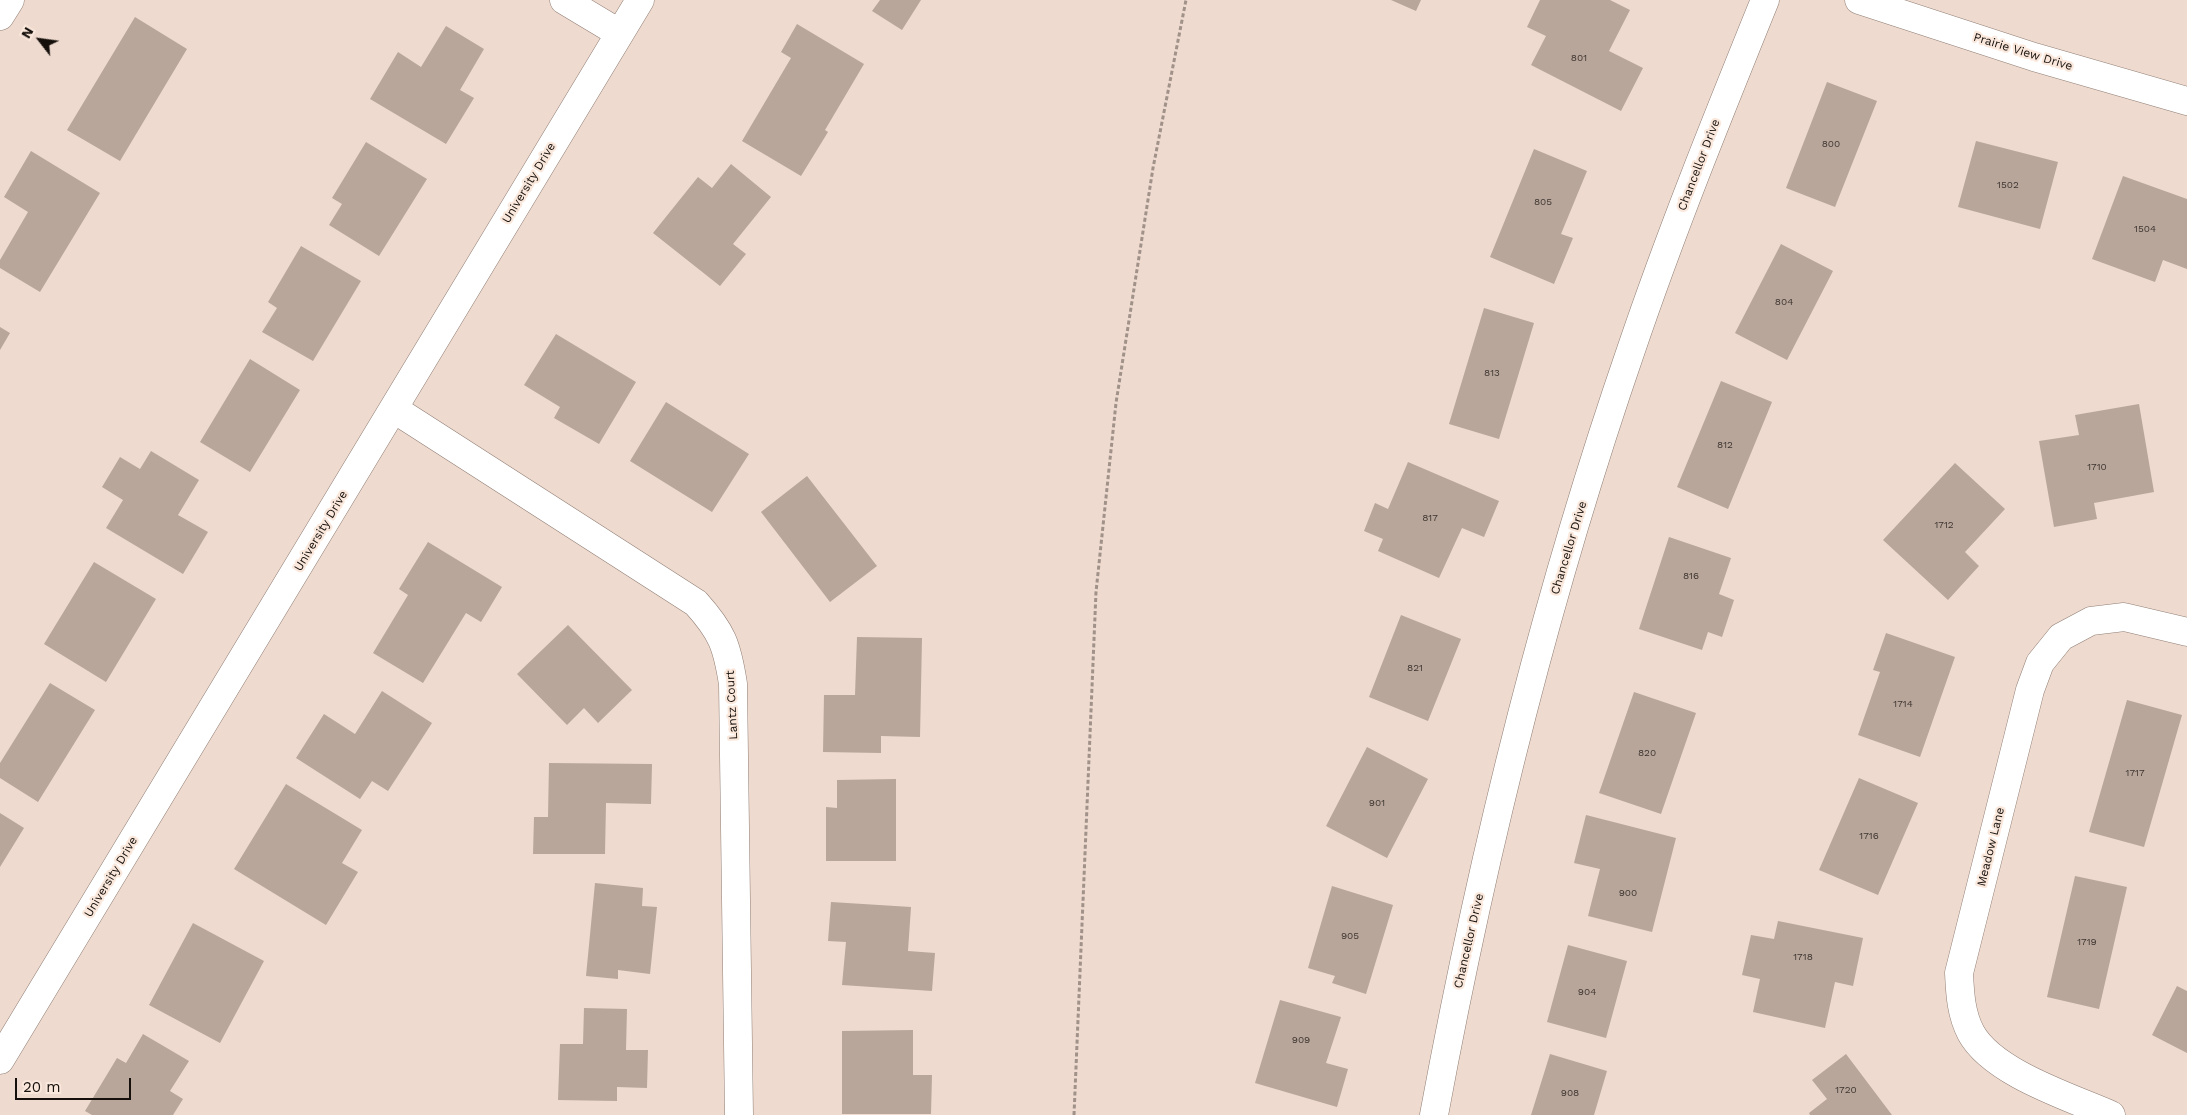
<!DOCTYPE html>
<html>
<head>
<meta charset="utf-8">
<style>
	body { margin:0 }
	#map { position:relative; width:2187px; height:1115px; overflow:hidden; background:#eedacf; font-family:"Work Sans",sans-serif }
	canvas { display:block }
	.north { position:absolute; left:15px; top:15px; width:50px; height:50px; -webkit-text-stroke:4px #fbe8dc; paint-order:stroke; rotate:300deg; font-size:14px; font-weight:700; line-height:20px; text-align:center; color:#16100c }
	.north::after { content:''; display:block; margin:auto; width:18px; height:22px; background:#16100c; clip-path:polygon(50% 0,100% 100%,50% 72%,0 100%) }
	.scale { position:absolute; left:15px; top:1078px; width:116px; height:22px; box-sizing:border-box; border:2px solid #16100c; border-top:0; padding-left:6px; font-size:15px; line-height:18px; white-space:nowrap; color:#16100c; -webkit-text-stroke:4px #fbe8dc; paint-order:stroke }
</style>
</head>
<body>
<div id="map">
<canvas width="2187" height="1115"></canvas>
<div class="north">N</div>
<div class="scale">20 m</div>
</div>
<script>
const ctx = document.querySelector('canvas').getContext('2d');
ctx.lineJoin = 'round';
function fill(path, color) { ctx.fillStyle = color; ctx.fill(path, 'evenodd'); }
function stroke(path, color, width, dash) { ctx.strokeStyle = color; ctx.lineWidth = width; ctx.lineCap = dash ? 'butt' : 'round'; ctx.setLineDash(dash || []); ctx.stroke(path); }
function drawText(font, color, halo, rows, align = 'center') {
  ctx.font = font + ' "Work Sans",sans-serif'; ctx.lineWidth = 4.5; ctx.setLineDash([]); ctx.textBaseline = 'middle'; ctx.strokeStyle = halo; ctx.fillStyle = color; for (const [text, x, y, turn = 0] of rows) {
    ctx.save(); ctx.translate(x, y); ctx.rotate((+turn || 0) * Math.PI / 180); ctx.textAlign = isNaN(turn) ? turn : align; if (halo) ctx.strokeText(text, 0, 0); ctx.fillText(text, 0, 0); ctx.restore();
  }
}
const building = new Path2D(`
	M 880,0 L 921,0 L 902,30 L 872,11 Z
	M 1391,0 L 1421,0 L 1416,11 Z
	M 1540,0 L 1610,0 L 1630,10 L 1609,51 L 1643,68 L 1621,111 L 1531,65 L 1546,36 L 1527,27 Z
	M 135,17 L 187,49 L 120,161 L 67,130 Z
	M 797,24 L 864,64 L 825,130 L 828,132 L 801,176 L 742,141 L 791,58 L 781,52 Z
	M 446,26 L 484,49 L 460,90 L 474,98 L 446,144 L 370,99 L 398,52 L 421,67 Z
	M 1827,82 L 1877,101 L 1835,207 L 1786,188 Z
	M 1976,141 L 2058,162 L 2040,229 L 1958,207 Z
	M 366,142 L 427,179 L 379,256 L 329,225 L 342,204 L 332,198 Z
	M 1534,149 L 1587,171 L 1561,234 L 1573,238 L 1554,284 L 1490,257 Z
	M 31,151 L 100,193 L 40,292 L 0,268 L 0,260 L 28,212 L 4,197 Z
	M 731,164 L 771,197 L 733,244 L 746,254 L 720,286 L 653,233 L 698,177 L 712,188 Z
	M 2123,176 L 2187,199 L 2187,269 L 2163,260 L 2155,282 L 2092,259 Z
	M 1781,244 L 1833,271 L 1787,360 L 1735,333 Z
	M 301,246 L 361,281 L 313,361 L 262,332 L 277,308 L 268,302 Z
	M 1484,308 L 1534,323 L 1499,439 L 1449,424 Z
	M 0,327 L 10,333 L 0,350 Z
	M 556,334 L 636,382 L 599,444 L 554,418 L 560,407 L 524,385 Z
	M 250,359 L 300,390 L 250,472 L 200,442 Z
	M 1721,381 L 1772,402 L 1728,509 L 1677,487 Z
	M 666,402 L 749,454 L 712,512 L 630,461 Z
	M 2139,404 L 2154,492 L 2094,503 L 2097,519 L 2054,527 L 2039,441 L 2079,435 L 2075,415 Z
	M 151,451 L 199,480 L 178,515 L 208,532 L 183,574 L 106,528 L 123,500 L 102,487 L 120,457 L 140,469 Z
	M 1408,462 L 1499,501 L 1484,537 L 1462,528 L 1439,578 L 1378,551 L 1383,539 L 1364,531 L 1375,503 L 1388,509 Z
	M 1955,463 L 2005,509 L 1965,552 L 1979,566 L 1948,600 L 1883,540 Z
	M 807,476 L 877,566 L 830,602 L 761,512 Z
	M 1669,537 L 1731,558 L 1719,594 L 1734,600 L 1722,637 L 1708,632 L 1702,650 L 1639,629 Z
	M 428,542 L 502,587 L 481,622 L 466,613 L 423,683 L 373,653 L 408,595 L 399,589 Z
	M 94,562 L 156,599 L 106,682 L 44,644 Z
	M 1401,615 L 1461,639 L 1428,721 L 1369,697 Z
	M 568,625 L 632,690 L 598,723 L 584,708 L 567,725 L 517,674 Z
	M 1886,633 L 1955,657 L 1920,757 L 1858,735 L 1880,672 L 1873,670 Z
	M 857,637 L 922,638 L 920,737 L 881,736 L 881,753 L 823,752 L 824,695 L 855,695 Z
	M 50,683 L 95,710 L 38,802 L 0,778 L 0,763 Z
	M 382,691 L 432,723 L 388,791 L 372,781 L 360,799 L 296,758 L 324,714 L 355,734 Z
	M 1634,692 L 1696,713 L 1661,814 L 1599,793 Z
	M 2127,700 L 2182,715 L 2144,847 L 2089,832 Z
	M 1367,747 L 1428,779 L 1387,858 L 1326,826 Z
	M 549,763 L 652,764 L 651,804 L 606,803 L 605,854 L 533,854 L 534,817 L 548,817 Z
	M 1859,778 L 1918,803 L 1878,895 L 1819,870 Z
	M 896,779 L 896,861 L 826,861 L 826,807 L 837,808 L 837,780 Z
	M 286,784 L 362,830 L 342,863 L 358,872 L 326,925 L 234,869 Z
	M 0,813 L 24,828 L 0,867 Z
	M 1586,815 L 1676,838 L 1652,932 L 1588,916 L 1600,869 L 1574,863 Z
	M 2075,876 L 2127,887 L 2099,1009 L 2047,997 Z
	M 595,883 L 643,888 L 642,906 L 657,907 L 650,974 L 618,970 L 618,979 L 586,976 Z
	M 1332,886 L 1393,905 L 1366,994 L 1332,983 L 1335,976 L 1308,968 Z
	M 831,902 L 911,907 L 908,951 L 935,953 L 932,991 L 842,985 L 846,942 L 828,941 Z
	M 1778,921 L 1863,938 L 1853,986 L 1835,982 L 1825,1028 L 1753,1012 L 1760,979 L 1742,975 L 1751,935 L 1774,939 Z
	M 193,923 L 264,961 L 220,1043 L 149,1005 Z
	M 1568,945 L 1627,961 L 1606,1038 L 1547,1022 Z
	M 2177,986 L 2187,991 L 2187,1053 L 2152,1035 Z
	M 1280,1000 L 1341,1017 L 1326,1063 L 1348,1069 L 1337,1107 L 1255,1083 Z
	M 584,1008 L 627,1009 L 626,1050 L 648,1050 L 647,1088 L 617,1087 L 617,1101 L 558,1100 L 560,1044 L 583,1044 Z
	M 913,1030 L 913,1075 L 932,1075 L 931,1114 L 842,1114 L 842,1031 Z
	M 143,1034 L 189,1061 L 170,1091 L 183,1099 L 173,1115 L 92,1115 L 85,1111 L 117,1058 L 126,1063 Z
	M 1550,1054 L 1607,1071 L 1594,1115 L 1531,1115 Z
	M 1846,1054 L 1892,1115 L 1810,1115 L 1809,1113 L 1827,1099 L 1812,1080 Z`);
const path = new Path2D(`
	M 1074,1115 L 1096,592 L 1116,403 L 1153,168 L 1186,0`);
const minor = new Path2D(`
	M 564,0 L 619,33
	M 1859,0 L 2034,57 L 2187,101
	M 0,16 L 10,0
	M 394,409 L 696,603 C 722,632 727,645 733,684 L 739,1115
	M 0,1060 L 640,0
	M 1434,1115 C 1482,856 1545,599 1631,350 C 1671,232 1718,116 1765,0
	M 2111,1115 C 2070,1097 1993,1073 1971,1033 C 1961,1014 1960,994 1959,973 L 2030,690 L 2040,663 L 2061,637 L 2091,621 L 2124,617 L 2187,632`);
const numberNames = [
	["801",1579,58],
	["800",1831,144],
	["1502",2008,185],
	["805",1543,202],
	["1504",2145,229],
	["804",1784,302],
	["813",1492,373],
	["812",1725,445],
	["1710",2097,467],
	["817",1430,518],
	["1712",1944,525],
	["816",1691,576],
	["821",1415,668],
	["1714",1903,704],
	["820",1647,753],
	["1717",2135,773],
	["901",1377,803],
	["1716",1869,836],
	["900",1628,893],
	["905",1350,936],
	["1719",2087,942],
	["1718",1803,957],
	["904",1587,992],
	["909",1301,1040],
	["1720",1846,1090],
	["908",1570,1093]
];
const streetNames = [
	["Prairie View Drive",2023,52,17],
	["Chancellor Drive",1699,165,-69],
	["University Drive",529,183,-59],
	["University Drive",321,531,-59],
	["Chancellor Drive",1569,548,-73],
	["Lantz Court",732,705,-93],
	["Meadow Lane",1991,847,-76],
	["University Drive",111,877,-59],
	["Chancellor Drive",1469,941,-77]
];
fill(building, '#b8a69b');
stroke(minor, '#907e74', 29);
stroke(path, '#a09189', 3, [4, 2.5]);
stroke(minor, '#fff', 28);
drawText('10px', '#3e3630', null, numberNames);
drawText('12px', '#16100c', '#fbe8dc', streetNames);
</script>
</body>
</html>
